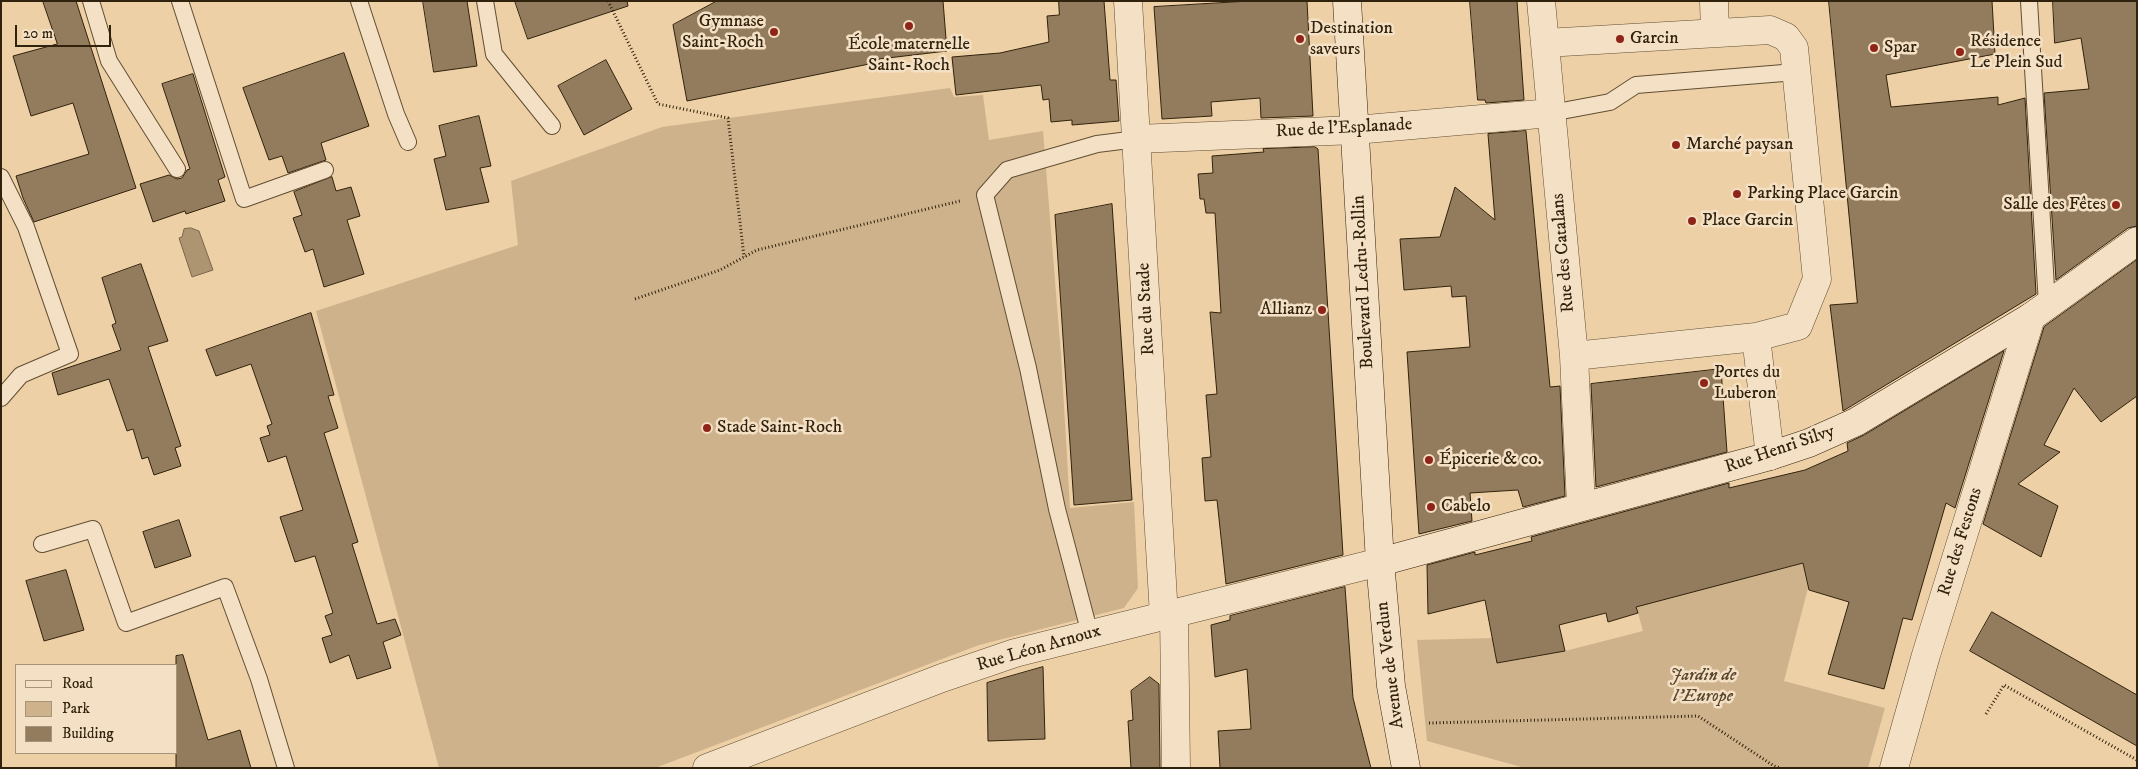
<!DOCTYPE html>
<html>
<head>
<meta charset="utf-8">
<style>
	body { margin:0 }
	#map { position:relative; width:2138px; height:769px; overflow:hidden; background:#eed0a6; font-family:"IM FELL DW Pica",serif }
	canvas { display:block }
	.frame { position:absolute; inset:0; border:2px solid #31220d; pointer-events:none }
	.legend { position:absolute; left:15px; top:664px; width:162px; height:90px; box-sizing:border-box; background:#f4e0c5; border:1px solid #a6947b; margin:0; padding:6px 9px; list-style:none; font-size:15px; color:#31220d }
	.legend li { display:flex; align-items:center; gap:10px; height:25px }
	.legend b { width:25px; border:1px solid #a6947b }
	.scale { position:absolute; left:15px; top:25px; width:96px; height:22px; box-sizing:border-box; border:2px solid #31220d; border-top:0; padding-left:6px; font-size:15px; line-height:18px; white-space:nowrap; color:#31220d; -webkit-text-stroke:4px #f4e0c5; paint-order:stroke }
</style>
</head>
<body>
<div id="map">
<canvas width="2138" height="769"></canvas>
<div class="frame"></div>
<ul class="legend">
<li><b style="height:6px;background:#f4e0c5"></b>Road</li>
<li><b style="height:14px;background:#ceb28c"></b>Park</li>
<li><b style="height:14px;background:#937c5d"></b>Building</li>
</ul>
<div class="scale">20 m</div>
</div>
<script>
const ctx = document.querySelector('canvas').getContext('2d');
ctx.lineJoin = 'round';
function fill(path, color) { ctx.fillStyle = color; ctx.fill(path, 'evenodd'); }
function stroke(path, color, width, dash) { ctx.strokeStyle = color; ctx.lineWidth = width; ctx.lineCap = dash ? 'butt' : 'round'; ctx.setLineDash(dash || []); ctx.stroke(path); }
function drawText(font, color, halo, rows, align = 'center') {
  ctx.font = font + ' "IM FELL DW Pica",serif'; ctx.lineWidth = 5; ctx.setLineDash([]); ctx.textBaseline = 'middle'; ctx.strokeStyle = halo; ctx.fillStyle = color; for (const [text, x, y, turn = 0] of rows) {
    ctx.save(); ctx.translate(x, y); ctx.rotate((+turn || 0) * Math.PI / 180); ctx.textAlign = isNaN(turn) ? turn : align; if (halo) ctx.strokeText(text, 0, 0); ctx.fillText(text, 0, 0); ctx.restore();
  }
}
const green = new Path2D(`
	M 950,88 L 954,97 L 983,95 L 989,140 L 1043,131 L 1061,355 L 1070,508 L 1134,502 L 1138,588 L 1124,608 L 979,645 L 655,768 L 439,768 L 316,311 L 518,245 L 511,181 L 662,127 Z
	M 1803,563 L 1808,588 L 1784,681 L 1885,708 L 1868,768 L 1525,768 L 1427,741 L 1417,640 L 1494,638 L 1499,663 L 1565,651 L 1643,631 L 1636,606 Z`);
const water = new Path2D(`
	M 191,228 L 199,231 L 213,270 L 192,277 L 179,238 L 182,237 L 184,229 Z`);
const building = new Path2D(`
	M 43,1 L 76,1 L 136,188 L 34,222 L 23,198 L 16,176 L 89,154 L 73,103 L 31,116 L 13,56 L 57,44 Z
	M 423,1 L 467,1 L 477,66 L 434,72 Z
	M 515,1 L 627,1 L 628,6 L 528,39 Z
	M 717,1 L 943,1 L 947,51 L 879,59 L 879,62 L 687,101 L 673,25 Z
	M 1059,1 L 1104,1 L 1110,80 L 1116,80 L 1119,121 L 1072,125 L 1072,120 L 1051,122 L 1049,99 L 1043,100 L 1041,85 L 956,95 L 952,57 L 1000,53 L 1049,42 L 1047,16 L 1059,15 Z
	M 1250,1 L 1307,1 L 1313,116 L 1261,118 L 1260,98 L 1211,102 L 1212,116 L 1162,119 L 1154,7 Z
	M 1470,1 L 1517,1 L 1524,100 L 1486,103 L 1485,100 L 1478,100 Z
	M 1829,1 L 1992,1 L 1995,54 L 1886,75 L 1891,107 L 1998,97 L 1998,105 L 2025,98 L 2036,294 L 1843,411 L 1830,305 L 1857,303 Z
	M 2053,1 L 2137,1 L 2137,226 L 2128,228 L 2056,280 L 2044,93 L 2089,89 L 2081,38 L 2055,43 Z
	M 344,53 L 369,126 L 321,143 L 326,160 L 288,173 L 282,156 L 269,160 L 243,88 Z
	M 606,60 L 632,109 L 584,135 L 558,86 Z
	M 193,74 L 225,177 L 218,180 L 225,201 L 186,214 L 185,211 L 153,222 L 140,184 L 169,175 L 177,179 L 182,178 L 187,170 L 190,169 L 162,84 Z
	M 479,116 L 491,166 L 480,168 L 489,202 L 446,210 L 434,159 L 446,156 L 439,126 Z
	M 1526,131 L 1550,387 L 1560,386 L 1565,496 L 1523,507 L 1518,490 L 1470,493 L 1472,521 L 1419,534 L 1407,352 L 1470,347 L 1466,296 L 1452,297 L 1451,286 L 1404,290 L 1400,239 L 1440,237 L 1455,187 L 1495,220 L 1488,134 Z
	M 1315,147 L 1318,149 L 1343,555 L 1226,584 L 1217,500 L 1205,501 L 1202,458 L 1211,457 L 1206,395 L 1217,394 L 1210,312 L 1221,313 L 1215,213 L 1206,213 L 1204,199 L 1200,199 L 1198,174 L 1213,173 L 1212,156 L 1264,152 L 1263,149 Z
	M 332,177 L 336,191 L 351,187 L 360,216 L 347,220 L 364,274 L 324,287 L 313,249 L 305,252 L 293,218 L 302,215 L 294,192 Z
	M 1112,204 L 1132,500 L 1074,505 L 1055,215 Z
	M 2137,260 L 2137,396 L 2101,422 L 2074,388 L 2044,445 L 2060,452 L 2018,484 L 2058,506 L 2041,557 L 1983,524 L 2044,327 Z
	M 141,264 L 168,341 L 148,347 L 181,446 L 175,448 L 181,466 L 154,475 L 148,457 L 142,459 L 133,429 L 127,431 L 109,379 L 58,395 L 52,373 L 121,350 L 112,325 L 116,323 L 102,278 Z
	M 311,313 L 334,395 L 328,396 L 338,428 L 324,433 L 358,542 L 352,544 L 377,624 L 395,619 L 401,635 L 383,642 L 391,668 L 357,679 L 349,655 L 330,663 L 322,638 L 332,635 L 325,616 L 333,613 L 315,556 L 295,562 L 280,517 L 303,510 L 286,456 L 268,462 L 260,438 L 270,435 L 267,426 L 272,424 L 251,364 L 216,376 L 206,350 Z
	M 2004,351 L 1955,508 L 1946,503 L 1912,620 L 1903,618 L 1884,689 L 1828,674 L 1849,602 L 1809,590 L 1803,563 L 1636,607 L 1638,613 L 1608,622 L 1606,613 L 1559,625 L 1565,651 L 1497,663 L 1485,600 L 1428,614 L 1427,565 L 1475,552 L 1475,555 L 1532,541 L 1531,537 L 1729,483 L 1729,488 L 1805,470 L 1848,451 L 1847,443 L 1864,435 Z
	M 1721,369 L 1727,452 L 1596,487 L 1591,384 Z
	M 179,520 L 191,556 L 155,568 L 143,532 Z
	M 66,570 L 84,630 L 44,641 L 26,581 Z
	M 1345,587 L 1353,698 L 1371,768 L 1220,768 L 1218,731 L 1251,729 L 1247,669 L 1215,677 L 1211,625 L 1230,620 L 1230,616 Z
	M 1992,612 L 2137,695 L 2137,746 L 1970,651 Z
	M 183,655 L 208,740 L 240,730 L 251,768 L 176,768 L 176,656 Z
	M 1043,667 L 1045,739 L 988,741 L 987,683 Z
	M 1150,677 L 1159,684 L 1160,768 L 1131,768 L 1128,721 L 1133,720 L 1131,691 Z`);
const path = new Path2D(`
	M 608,1 L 658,104 L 728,118 L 744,257
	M 635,299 L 720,270 L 757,250 L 960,201
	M 1986,714 L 2004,685 L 2137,760
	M 1429,723 L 1698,716 L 1774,766 L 1781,768`);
const lane = new Path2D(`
	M 91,1 L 109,61 L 177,169
	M 180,1 L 244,199 L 325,170
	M 359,1 L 396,114 L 408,142
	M 485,1 L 494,54 L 552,126
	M 2029,1 L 2047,305
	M 1551,113 L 1610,102 L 1636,85 L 1796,72
	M 1,177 L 26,227 L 70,354 L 21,375 L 1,398
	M 42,544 L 93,529 L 126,623 L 225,587 L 259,679 L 286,768
	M 1090,634 L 1057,509 L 1028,368 L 985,195 L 1007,170 L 1097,144 L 1137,139`);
const street = new Path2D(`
	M 1128,1 L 1164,616
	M 1541,1 L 1574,356 L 1581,506
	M 1714,1 L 1715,33
	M 1545,43 L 1770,30 L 1786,37 L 1794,48 L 1817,279 L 1798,326 L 1756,337 L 1574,356
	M 1137,139 L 1355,130 L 1551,113
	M 1756,337 L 1770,456
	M 1174,614 L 1176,768
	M 707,768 L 942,678 L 1015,653 L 1380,562
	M 1894,768 L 1926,655 L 2031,317`);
const secondary = new Path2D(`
	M 1347,1 L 1380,562 L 1391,686 L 1406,768
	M 1380,562 L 1770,456 L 1809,443 L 1856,422 L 2031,317 L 2137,241`);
const markers = [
	[909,26,5,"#8f2418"],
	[774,32,5,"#8f2418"],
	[1300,39,5,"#8f2418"],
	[1620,39,5,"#8f2418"],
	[1874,48,5,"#8f2418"],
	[1960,52,5,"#8f2418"],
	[1676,145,5,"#8f2418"],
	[1737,194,5,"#8f2418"],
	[2116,205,5,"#8f2418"],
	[1692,221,5,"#8f2418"],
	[1322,310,5,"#8f2418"],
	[1704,383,5,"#8f2418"],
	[707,428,5,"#8f2418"],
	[1429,460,5,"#8f2418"],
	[1431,507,5,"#8f2418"]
];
const poiNames = [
	["Gymnase",764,22,"right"],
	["Saint-Roch",764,43,"right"],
	["Destination",1310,29],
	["saveurs",1310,50],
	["Garcin",1630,39],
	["Résidence",1970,42],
	["Le Plein Sud",1970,63],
	["École maternelle",909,45,"center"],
	["Saint-Roch",909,66,"center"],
	["Spar",1884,48],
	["Marché paysan",1686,145],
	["Parking Place Garcin",1747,194],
	["Salle des Fêtes",2106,205,"right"],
	["Place Garcin",1702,221],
	["Allianz",1312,310,"right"],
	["Portes du",1714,373],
	["Luberon",1714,394],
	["Stade Saint-Roch",717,428],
	["Épicerie & co.",1439,460],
	["Cabelo",1441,507]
];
const streetNames = [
	["Rue de l'Esplanade",1344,129,-3],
	["Rue des Catalans",1564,253,-95],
	["Boulevard Ledru-Rollin",1364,282,-93],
	["Rue du Stade",1147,309,-93],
	["Rue Henri Silvy",1780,450,-19],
	["Rue des Festons",1961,542,-73],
	["Rue Léon Arnoux",1039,649,-16],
	["Avenue de Verdun",1391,665,-97]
];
const parkNames = [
	["Jardin de",1703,676],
	["l'Europe",1703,697]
];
fill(green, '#ceb28c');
fill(water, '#ae9572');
stroke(water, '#7c674a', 1);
fill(building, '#937c5d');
stroke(building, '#31220d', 1);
stroke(lane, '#604e33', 18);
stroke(street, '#604e33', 29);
stroke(secondary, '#31220d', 29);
stroke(path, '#31220d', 3, [1, 2.5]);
stroke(lane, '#f4e0c5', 16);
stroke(street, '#f4e0c5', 28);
stroke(secondary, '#f4e0c5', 28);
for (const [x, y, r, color] of markers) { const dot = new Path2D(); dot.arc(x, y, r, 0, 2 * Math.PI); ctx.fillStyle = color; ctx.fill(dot); stroke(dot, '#f4e0c5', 2); }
drawText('18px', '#31220d', '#f4e0c5', poiNames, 'left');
drawText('18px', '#31220d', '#f4e0c5', streetNames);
drawText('italic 18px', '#58462d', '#f4e0c5', parkNames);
</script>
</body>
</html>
